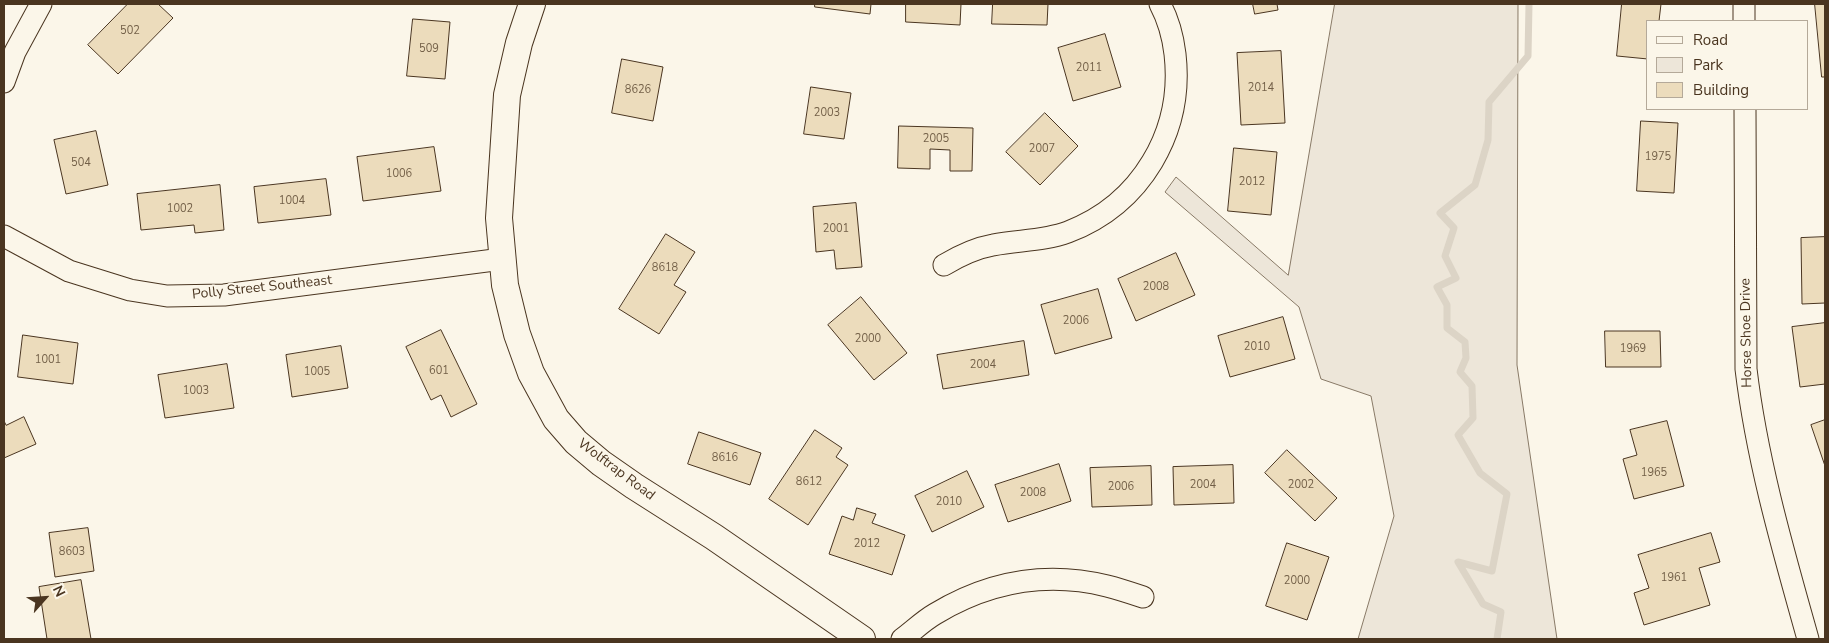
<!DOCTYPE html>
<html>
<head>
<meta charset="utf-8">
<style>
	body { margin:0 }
	#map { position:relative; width:1829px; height:643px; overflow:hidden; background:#fbf6e9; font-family:"Nunito Sans",sans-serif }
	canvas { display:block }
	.frame { position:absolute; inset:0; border:5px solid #4a3520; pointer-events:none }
	.legend { position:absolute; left:1646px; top:20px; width:162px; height:90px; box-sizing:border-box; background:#fbf6e9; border:1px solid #b4a999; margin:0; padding:6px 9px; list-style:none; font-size:15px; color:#4a3520 }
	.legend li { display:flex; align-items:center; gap:10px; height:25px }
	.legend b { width:25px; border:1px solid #b4a999 }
	.north { position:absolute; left:20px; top:573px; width:50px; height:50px; -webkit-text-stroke:4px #fbf6e9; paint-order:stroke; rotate:64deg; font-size:14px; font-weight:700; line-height:20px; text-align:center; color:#4a3520 }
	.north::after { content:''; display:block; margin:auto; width:18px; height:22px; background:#4a3520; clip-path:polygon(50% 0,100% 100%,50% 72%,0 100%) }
</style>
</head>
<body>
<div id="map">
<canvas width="1829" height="643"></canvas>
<div class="frame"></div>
<ul class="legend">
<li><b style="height:6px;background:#fbf6e9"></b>Road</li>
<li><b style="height:14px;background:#ede6d9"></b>Park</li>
<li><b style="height:14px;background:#ecdcbc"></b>Building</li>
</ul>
<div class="north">N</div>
</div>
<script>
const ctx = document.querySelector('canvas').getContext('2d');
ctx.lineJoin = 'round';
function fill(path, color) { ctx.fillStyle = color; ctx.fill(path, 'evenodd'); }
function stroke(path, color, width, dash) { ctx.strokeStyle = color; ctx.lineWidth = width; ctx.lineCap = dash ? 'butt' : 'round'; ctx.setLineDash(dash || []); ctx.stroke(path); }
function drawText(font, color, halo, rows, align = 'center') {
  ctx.font = font + ' "Nunito Sans",sans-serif'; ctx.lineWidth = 4; ctx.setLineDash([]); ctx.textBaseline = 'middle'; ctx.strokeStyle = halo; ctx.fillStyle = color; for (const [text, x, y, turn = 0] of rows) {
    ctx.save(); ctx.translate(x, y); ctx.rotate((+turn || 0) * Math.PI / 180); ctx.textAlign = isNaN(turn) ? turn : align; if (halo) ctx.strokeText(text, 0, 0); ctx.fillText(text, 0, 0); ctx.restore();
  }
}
const green = new Path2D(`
	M 1335,4 L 1518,4 L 1517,365 L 1557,639 L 1358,639 L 1394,516 L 1371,396 L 1321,379 L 1299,307 L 1165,192 L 1176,177 L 1288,275 Z`);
const stream = new Path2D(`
	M 1497,639 L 1501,612 L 1483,604 L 1458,562 L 1492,571 L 1507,494 L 1480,473 L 1458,435 L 1473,418 L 1472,386 L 1460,372 L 1466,358 L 1465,342 L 1447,328 L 1447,305 L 1437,287 L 1456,278 L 1445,256 L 1454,228 L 1440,213 L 1475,185 L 1488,140 L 1489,102 L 1528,56 L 1529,4`);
const building = new Path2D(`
	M 128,4 L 158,4 L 173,18 L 118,74 L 88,45 Z
	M 815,4 L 871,4 L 870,14 L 815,7 Z
	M 906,4 L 961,4 L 960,25 L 906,22 Z
	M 993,4 L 1048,4 L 1047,25 L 992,24 Z
	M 1253,4 L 1277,4 L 1278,10 L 1255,14 Z
	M 1622,4 L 1661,4 L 1659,21 L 1648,21 L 1648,59 L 1617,56 Z
	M 1815,4 L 1825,4 L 1825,77 L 1822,77 Z
	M 413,19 L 450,22 L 445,79 L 407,76 Z
	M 1105,34 L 1121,87 L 1073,101 L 1058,48 Z
	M 1281,51 L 1285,123 L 1241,125 L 1237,53 Z
	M 622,59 L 663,67 L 653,121 L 612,113 Z
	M 811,87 L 851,93 L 844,139 L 804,134 Z
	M 1045,113 L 1078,146 L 1040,185 L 1006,152 Z
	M 1641,121 L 1678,123 L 1674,193 L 1637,191 Z
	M 899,126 L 973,128 L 972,171 L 950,171 L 950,150 L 930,149 L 930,169 L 898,168 Z
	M 96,131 L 108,185 L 66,194 L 54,140 Z
	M 434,147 L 441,191 L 363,201 L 357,157 Z
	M 1234,148 L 1277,152 L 1271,215 L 1228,211 Z
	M 326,179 L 331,215 L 258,223 L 254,187 Z
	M 220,185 L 224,230 L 195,233 L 194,225 L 141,230 L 137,194 Z
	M 856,203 L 862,267 L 836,269 L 834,250 L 816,252 L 813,207 Z
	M 666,234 L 695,252 L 674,285 L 686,292 L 659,334 L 619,309 Z
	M 1825,237 L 1825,303 L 1802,304 L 1801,238 Z
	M 1176,253 L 1195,295 L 1136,321 L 1118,279 Z
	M 1098,289 L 1112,338 L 1055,354 L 1041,305 Z
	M 861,297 L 907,353 L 874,380 L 828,325 Z
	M 1283,317 L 1295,359 L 1230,377 L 1218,336 Z
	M 1825,323 L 1825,384 L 1800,387 L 1792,327 Z
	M 441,330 L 477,404 L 451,417 L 441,395 L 431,400 L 406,347 Z
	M 1605,331 L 1660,331 L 1661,367 L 1606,367 Z
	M 23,335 L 78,343 L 73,384 L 18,377 Z
	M 1024,341 L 1029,375 L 943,389 L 937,355 Z
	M 341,346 L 348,388 L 292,397 L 286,355 Z
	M 227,364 L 234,408 L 165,418 L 158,375 Z
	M 24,417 L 36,444 L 4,458 L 4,421 L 6,425 Z
	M 1825,420 L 1825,466 L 1811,425 Z
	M 1667,421 L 1684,486 L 1634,499 L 1623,459 L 1637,455 L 1630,430 Z
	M 815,430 L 842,448 L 836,457 L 848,465 L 808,525 L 769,499 Z
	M 699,432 L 761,453 L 750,485 L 688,464 Z
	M 1287,450 L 1337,498 L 1315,521 L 1265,473 Z
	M 1059,464 L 1071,501 L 1008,522 L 995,485 Z
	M 1233,465 L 1234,503 L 1174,505 L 1173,467 Z
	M 1151,466 L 1152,505 L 1092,507 L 1090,468 Z
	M 967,471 L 984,507 L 932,532 L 915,496 Z
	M 857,508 L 876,514 L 872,523 L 905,535 L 892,575 L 829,554 L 842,516 L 853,520 Z
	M 88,528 L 94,571 L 55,577 L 49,533 Z
	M 1711,533 L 1720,562 L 1699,568 L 1710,605 L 1644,625 L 1634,593 L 1649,588 L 1638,555 Z
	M 1287,543 L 1329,557 L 1307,620 L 1266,606 Z
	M 81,580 L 91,639 L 47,639 L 39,587 Z`);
const minor = new Path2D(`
	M 1744,21 L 1744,4
	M 4,82 L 15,52 L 41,4
	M 1745,109 L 1746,369 C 1757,461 1783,550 1808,639
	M 4,236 L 69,271 L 130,290 L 167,296 L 224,295 L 502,259
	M 944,265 C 959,256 976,248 993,245 C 1018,240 1044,241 1068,232 C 1141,204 1184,132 1175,54 C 1173,37 1168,19 1160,4
	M 902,639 C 913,631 923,621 935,614 C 988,582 1046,571 1107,586 C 1119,589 1131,593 1143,597`);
const tertiary = new Path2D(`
	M 532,4 L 519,43 L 507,95 L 499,218 L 505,285 L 517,334 L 531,373 L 556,419 L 576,442 L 601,463 L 634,486 L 714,537 L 862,639`);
const numberNames = [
	["502",130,31],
	["509",429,49],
	["2011",1089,68],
	["2014",1261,88],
	["8626",638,90],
	["2003",827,113],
	["2005",936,139],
	["2007",1042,149],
	["1975",1658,157],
	["504",81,163],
	["1006",399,174],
	["2012",1252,182],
	["1004",292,201],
	["1002",180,209],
	["2001",836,229],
	["8618",665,268],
	["2008",1156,287],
	["2006",1076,321],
	["2000",868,339],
	["2010",1257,347],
	["1969",1633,349],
	["1001",48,360],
	["2004",983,365],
	["601",439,371],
	["1005",317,372],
	["1003",196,391],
	["8616",725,458],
	["1965",1654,473],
	["8612",809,482],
	["2004",1203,485],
	["2002",1301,485],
	["2006",1121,487],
	["2008",1033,493],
	["2010",949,502],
	["2012",867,544],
	["8603",72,552],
	["1961",1674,578],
	["2000",1297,581]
];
const streetNames = [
	["Polly Street Southeast",262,288,-6],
	["Horse Shoe Drive",1747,333,-91],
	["Wolftrap Road",616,470,37]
];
fill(green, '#ede6d9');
stroke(green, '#887966', 1);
stroke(stream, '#dcd4c6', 7);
fill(building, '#ecdcbc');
stroke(building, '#4a3520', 1);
stroke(minor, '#4a3520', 23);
stroke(tertiary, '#4a3520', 28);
stroke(minor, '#fbf6e9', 21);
stroke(tertiary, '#fbf6e9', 26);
drawText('11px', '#725f47', null, numberNames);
drawText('14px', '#4a3520', '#fbf6e9', streetNames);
</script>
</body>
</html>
